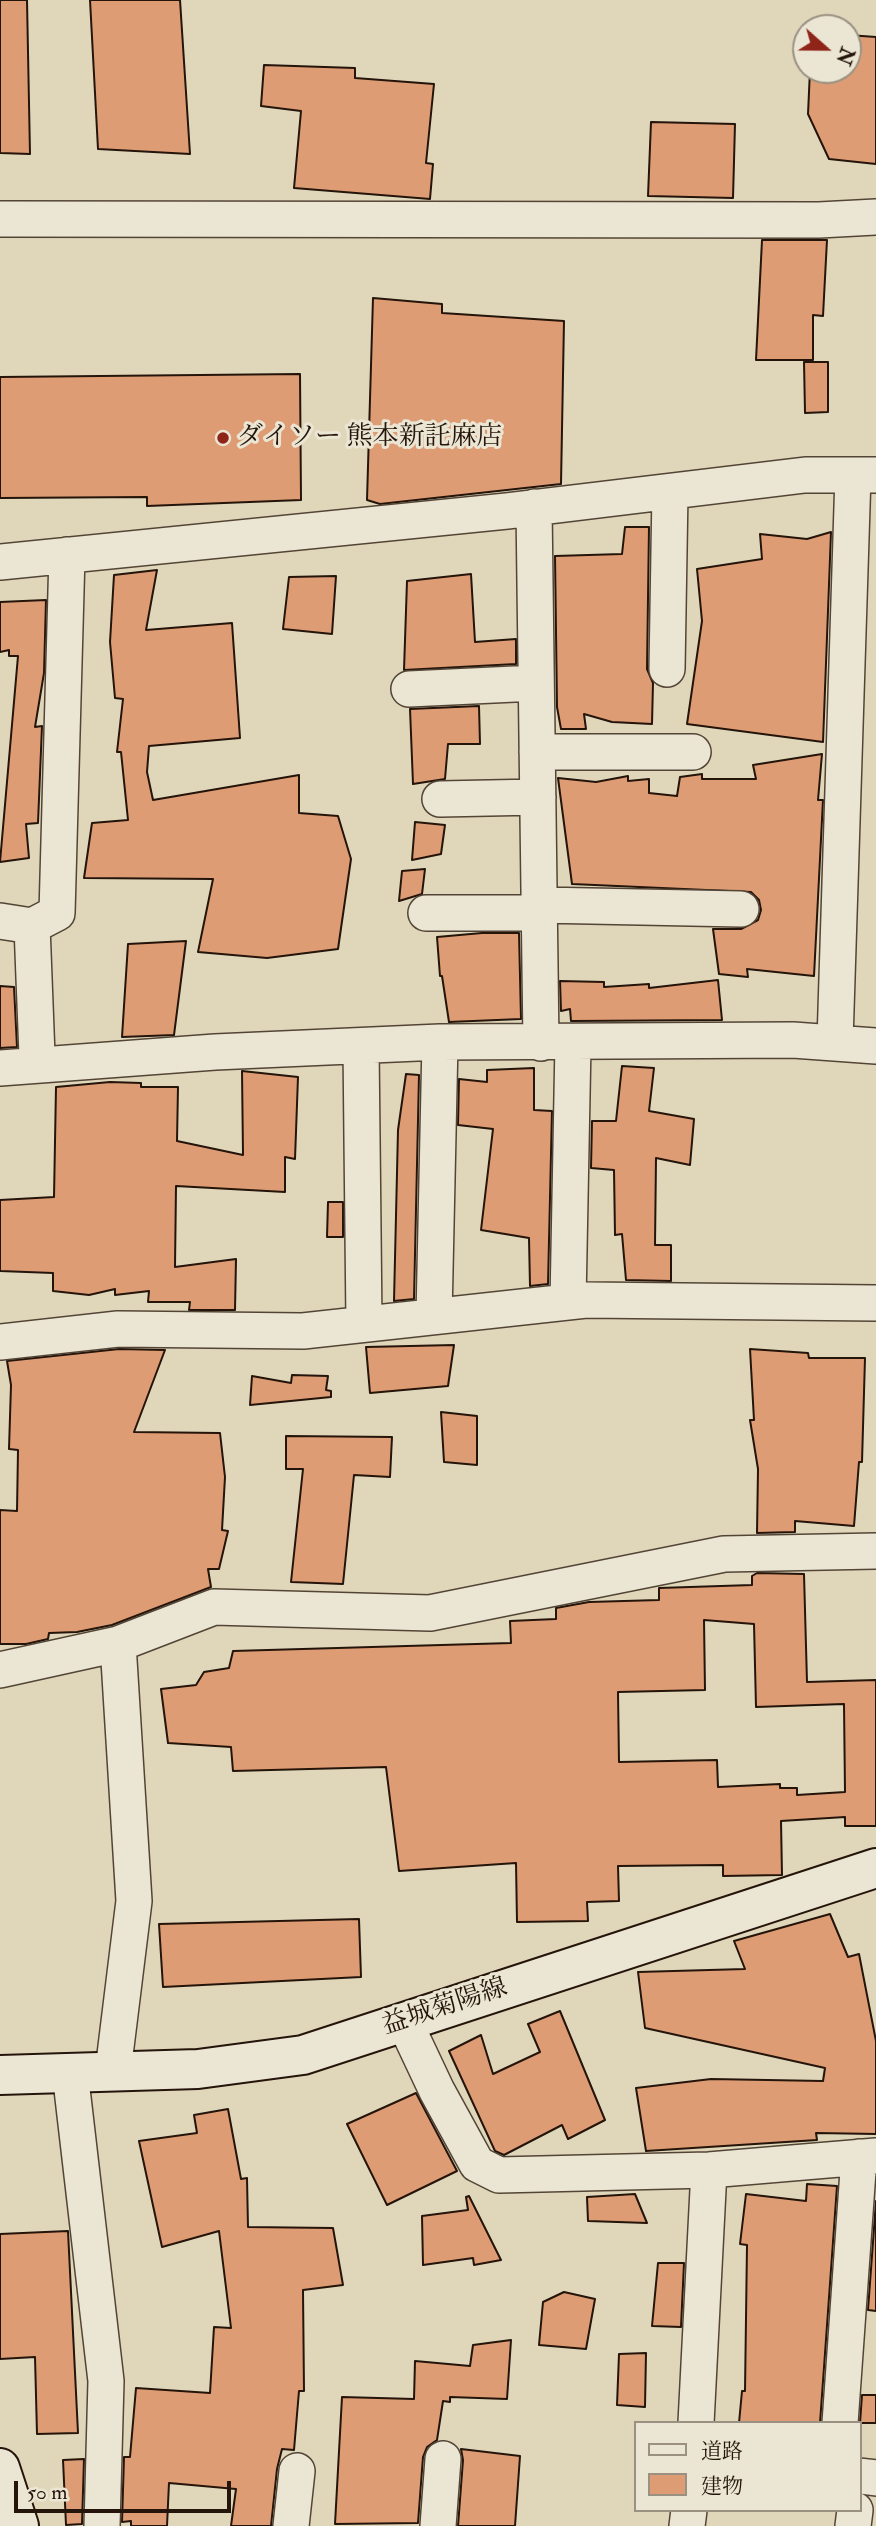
<!DOCTYPE html>
<html>
<head>
<meta charset="utf-8">
<style>
	body { margin:0 }
	#map { position:relative; width:876px; height:2526px; overflow:hidden; background:#e0d7bb; font-family:"IM FELL Double Pica","Noto Serif JP",serif }
	canvas { display:block }
	.legend { position:absolute; left:634px; top:2421px; width:228px; height:91px; box-sizing:border-box; background:#ebe5d3; border:2px solid #9b9183; margin:0; padding:9px 12px; list-style:none; font-size:21px; color:#24140a }
	.legend li { display:flex; align-items:center; gap:14px; height:35px }
	.legend b { width:35px; border:2px solid #9b9183 }
	.north { position:absolute; left:792px; top:14px; width:70px; height:70px; box-sizing:border-box; background:#ebe5d3; border:2px solid #9b9183; border-radius:50%; rotate:111deg; font-size:19px; font-weight:700; line-height:28px; text-align:center; color:#24140a }
	.north::after { content:''; display:block; margin:auto; width:24px; height:32px; background:#8f2418; clip-path:polygon(50% 0,100% 100%,50% 72%,0 100%) }
	.scale { position:absolute; left:14px; top:2481px; width:217px; height:32px; box-sizing:border-box; border:4px solid #24140a; border-top:0; padding-left:9px; font-size:21px; line-height:24px; white-space:nowrap; color:#24140a; -webkit-text-stroke:5px #ebe5d3; paint-order:stroke }
</style>
</head>
<body>
<div id="map">
<canvas width="876" height="2526"></canvas>
<ul class="legend">
<li><b style="height:9px;background:#ebe5d3"></b>道路</li>
<li><b style="height:19px;background:#de9c74"></b>建物</li>
</ul>
<div class="north">N</div>
<div class="scale">50 m</div>
</div>
<script>
const ctx = document.querySelector('canvas').getContext('2d');
ctx.lineJoin = 'round';
function fill(path, color) { ctx.fillStyle = color; ctx.fill(path, 'evenodd'); }
function stroke(path, color, width, dash) { ctx.strokeStyle = color; ctx.lineWidth = width; ctx.lineCap = dash ? 'butt' : 'round'; ctx.setLineDash(dash || []); ctx.stroke(path); }
function drawText(font, color, halo, rows, align = 'center') {
  ctx.font = font + ' "IM FELL Double Pica","Noto Serif JP",serif'; ctx.lineWidth = 6; ctx.setLineDash([]); ctx.textBaseline = 'middle'; ctx.strokeStyle = halo; ctx.fillStyle = color; for (const [text, x, y, turn = 0] of rows) {
    ctx.save(); ctx.translate(x, y); ctx.rotate((+turn || 0) * Math.PI / 180); ctx.textAlign = isNaN(turn) ? turn : align; if (halo) ctx.strokeText(text, 0, 0); ctx.fillText(text, 0, 0); ctx.restore();
  }
}
const building = new Path2D(`
	M 0,0 L 27,0 L 30,154 L 0,153 Z
	M 90,0 L 180,0 L 190,154 L 98,149 Z
	M 848,35 L 876,37 L 876,164 L 829,159 L 808,114 L 810,70 L 848,70 Z
	M 264,65 L 355,68 L 355,78 L 434,84 L 426,163 L 433,164 L 430,199 L 294,188 L 301,111 L 261,106 Z
	M 651,122 L 735,124 L 733,198 L 648,196 Z
	M 762,240 L 827,240 L 823,316 L 813,315 L 813,360 L 756,360 Z
	M 373,298 L 442,304 L 442,313 L 564,321 L 561,484 L 380,504 L 367,500 Z
	M 804,362 L 828,362 L 828,412 L 805,413 Z
	M 300,374 L 301,500 L 147,506 L 147,497 L 0,498 L 0,377 Z
	M 625,527 L 649,527 L 647,669 L 653,683 L 652,724 L 612,722 L 584,714 L 586,729 L 561,729 L 557,707 L 555,556 L 622,554 Z
	M 831,532 L 823,742 L 687,724 L 702,621 L 697,569 L 762,559 L 760,534 L 807,539 Z
	M 157,570 L 146,630 L 232,623 L 240,738 L 149,746 L 147,772 L 153,800 L 299,775 L 299,813 L 338,816 L 351,859 L 338,949 L 267,958 L 198,952 L 213,879 L 84,878 L 92,823 L 128,820 L 121,752 L 117,752 L 123,699 L 115,698 L 110,642 L 114,575 Z
	M 471,574 L 475,642 L 516,639 L 516,664 L 404,670 L 407,581 Z
	M 336,576 L 332,634 L 283,629 L 289,577 Z
	M 46,600 L 44,673 L 35,727 L 42,726 L 38,823 L 26,824 L 29,858 L 0,862 L 18,656 L 9,656 L 9,650 L 0,652 L 0,602 Z
	M 479,706 L 480,744 L 448,744 L 445,779 L 413,784 L 410,709 Z
	M 822,754 L 818,800 L 823,800 L 814,976 L 747,969 L 748,977 L 719,974 L 713,929 L 741,929 L 758,920 L 761,910 L 759,900 L 751,892 L 572,884 L 558,778 L 596,782 L 628,776 L 628,781 L 649,779 L 649,793 L 677,796 L 680,777 L 702,774 L 702,779 L 756,779 L 753,765 Z
	M 415,822 L 445,825 L 441,854 L 412,860 Z
	M 425,869 L 422,894 L 399,901 L 402,871 Z
	M 482,933 L 519,933 L 521,1019 L 449,1022 L 442,976 L 440,976 L 437,937 Z
	M 186,941 L 174,1035 L 122,1037 L 128,944 Z
	M 718,980 L 722,1020 L 571,1021 L 570,1009 L 561,1011 L 560,981 L 604,982 L 604,987 L 649,984 L 649,988 Z
	M 0,986 L 14,987 L 17,1047 L 0,1048 Z
	M 622,1066 L 654,1068 L 649,1111 L 694,1119 L 690,1165 L 656,1158 L 655,1245 L 671,1245 L 671,1281 L 626,1280 L 622,1234 L 615,1235 L 614,1170 L 591,1168 L 592,1121 L 616,1121 Z
	M 534,1068 L 534,1110 L 552,1111 L 548,1284 L 530,1286 L 529,1238 L 481,1230 L 493,1129 L 458,1125 L 459,1079 L 487,1082 L 487,1070 Z
	M 242,1071 L 298,1077 L 295,1159 L 285,1157 L 285,1192 L 176,1186 L 175,1267 L 236,1259 L 235,1310 L 189,1310 L 190,1302 L 148,1302 L 149,1291 L 115,1295 L 115,1289 L 89,1295 L 53,1291 L 53,1273 L 0,1271 L 0,1200 L 54,1197 L 56,1087 L 110,1082 L 141,1083 L 141,1087 L 178,1087 L 177,1141 L 243,1155 Z
	M 406,1074 L 419,1075 L 414,1299 L 394,1301 L 398,1130 Z
	M 328,1202 L 343,1202 L 343,1237 L 327,1237 Z
	M 454,1345 L 448,1386 L 370,1393 L 366,1347 Z
	M 119,1349 L 165,1350 L 134,1432 L 220,1433 L 225,1477 L 222,1530 L 228,1531 L 219,1569 L 208,1569 L 211,1587 L 112,1625 L 77,1632 L 49,1633 L 48,1639 L 26,1644 L 0,1644 L 0,1510 L 17,1511 L 18,1450 L 9,1449 L 11,1385 L 7,1361 Z
	M 750,1349 L 808,1353 L 809,1358 L 865,1358 L 862,1462 L 859,1462 L 854,1526 L 795,1521 L 795,1532 L 757,1533 L 758,1469 L 750,1420 L 754,1420 Z
	M 292,1375 L 328,1376 L 326,1390 L 331,1391 L 331,1397 L 250,1405 L 252,1376 L 291,1383 Z
	M 441,1412 L 477,1416 L 477,1465 L 444,1462 Z
	M 286,1436 L 392,1437 L 390,1477 L 354,1475 L 343,1584 L 291,1582 L 303,1469 L 286,1469 Z
	M 757,1573 L 804,1574 L 807,1682 L 876,1680 L 876,1826 L 845,1826 L 845,1817 L 781,1821 L 782,1875 L 723,1876 L 723,1865 L 618,1866 L 619,1901 L 587,1902 L 588,1921 L 517,1922 L 516,1863 L 399,1871 L 386,1767 L 233,1771 L 231,1747 L 168,1743 L 161,1689 L 196,1685 L 204,1672 L 229,1668 L 233,1651 L 511,1643 L 510,1621 L 556,1619 L 556,1608 L 589,1602 L 659,1600 L 659,1588 L 752,1585 L 752,1576 ZM 704,1620 L 754,1624 L 756,1707 L 844,1704 L 845,1792 L 797,1795 L 797,1788 L 780,1788 L 780,1784 L 718,1787 L 717,1760 L 619,1762 L 618,1692 L 705,1690 Z
	M 830,1914 L 848,1957 L 859,1954 L 876,2041 L 876,2134 L 816,2133 L 817,2140 L 646,2151 L 636,2088 L 711,2079 L 823,2081 L 825,2068 L 645,2028 L 638,1972 L 745,1969 L 734,1941 Z
	M 359,1919 L 361,1977 L 163,1987 L 159,1924 Z
	M 560,2011 L 605,2120 L 568,2139 L 562,2125 L 504,2155 L 495,2151 L 449,2051 L 481,2035 L 493,2074 L 540,2052 L 528,2024 Z
	M 416,2093 L 457,2171 L 387,2205 L 347,2124 Z
	M 228,2109 L 241,2179 L 247,2178 L 248,2227 L 333,2228 L 343,2285 L 303,2290 L 304,2391 L 299,2391 L 294,2450 L 282,2449 L 277,2469 L 271,2526 L 231,2526 L 236,2489 L 169,2483 L 167,2526 L 131,2526 L 131,2521 L 122,2522 L 124,2457 L 130,2457 L 136,2388 L 210,2393 L 214,2327 L 231,2328 L 219,2231 L 162,2247 L 139,2141 L 197,2133 L 194,2115 Z
	M 807,2184 L 837,2186 L 820,2423 L 739,2423 L 742,2391 L 745,2391 L 747,2245 L 740,2244 L 746,2194 L 806,2201 Z
	M 635,2194 L 647,2223 L 588,2221 L 587,2197 Z
	M 469,2196 L 501,2260 L 474,2265 L 473,2258 L 423,2265 L 422,2216 L 468,2210 L 466,2197 Z
	M 876,2201 L 876,2311 L 868,2310 Z
	M 68,2231 L 78,2433 L 37,2434 L 35,2357 L 0,2359 L 0,2234 Z
	M 658,2263 L 684,2263 L 681,2327 L 652,2326 Z
	M 564,2292 L 595,2299 L 586,2349 L 539,2345 L 543,2302 Z
	M 511,2340 L 507,2399 L 450,2397 L 450,2402 L 443,2401 L 437,2440 L 427,2447 L 423,2457 L 418,2523 L 335,2524 L 342,2397 L 414,2399 L 415,2361 L 470,2366 L 473,2345 Z
	M 646,2353 L 645,2407 L 617,2405 L 619,2354 Z
	M 862,2395 L 876,2395 L 876,2423 L 860,2423 Z
	M 461,2449 L 520,2456 L 515,2526 L 458,2526 L 463,2460 Z
	M 84,2459 L 82,2524 L 66,2525 L 63,2460 Z`);
const street = new Path2D(`
	M 0,219 L 819,220 L 876,217
	M 534,507 L 541,1043
	M 0,562 L 507,511 L 805,475 L 876,475
	M 667,669 L 670,492
	M 409,689 L 536,683
	M 537,752 L 693,752
	M 440,799 L 538,797
	M 540,905 L 741,909
	M 426,913 L 539,913
	M 0,921 L 32,926
	M 835,1041 L 853,475
	M 361,1046 L 364,1324
	M 34,1065 L 37,1056 L 32,926 L 57,913 L 67,555
	M 0,1068 L 215,1052 L 440,1042 L 793,1040 L 876,1046
	M 568,1302 L 573,1043
	M 434,1316 L 440,1042
	M 0,1342 L 118,1329 L 303,1331 L 586,1300 L 876,1303
	M 0,1670 L 118,1644
	M 404,2021 L 437,2091 L 477,2164 L 499,2175 L 709,2170 L 876,2156
	M 113,2071 L 134,1901 L 118,1644 L 214,1607 L 430,1613 L 724,1554 L 876,1551
	M 70,2072 L 106,2381 L 102,2526
	M 696,2423 L 709,2170
	M 840,2423 L 859,2157
	M 860,2476 L 876,2478
	M 291,2526 L 297,2471
	M 438,2526 L 443,2459
	M 687,2526 L 689,2510
	M 853,2526 L 855,2510`);
const secondary = new Path2D(`
	M 0,2075 L 198,2069 L 303,2055 L 876,1868
	M 0,2468 L 19,2526`);
const markers = [
	[223,438,7,"#8f2418"]
];
const poiNames = [
	["ダイソー 熊本新託麻店",237,438]
];
const streetNames = [
	["益城菊陽線",445,2008,-18]
];
fill(building, '#de9c74');
stroke(building, '#24140a', 2);
stroke(street, '#534536', 38);
stroke(secondary, '#24140a', 42);
stroke(street, '#ebe5d3', 35);
stroke(secondary, '#ebe5d3', 38);
for (const [x, y, r, color] of markers) { const dot = new Path2D(); dot.arc(x, y, r, 0, 2 * Math.PI); ctx.fillStyle = color; ctx.fill(dot); stroke(dot, '#ebe5d3', 2.5); }
drawText('26px', '#24140a', '#ebe5d3', poiNames, 'left');
drawText('26px', '#24140a', '#ebe5d3', streetNames);
</script>
</body>
</html>
